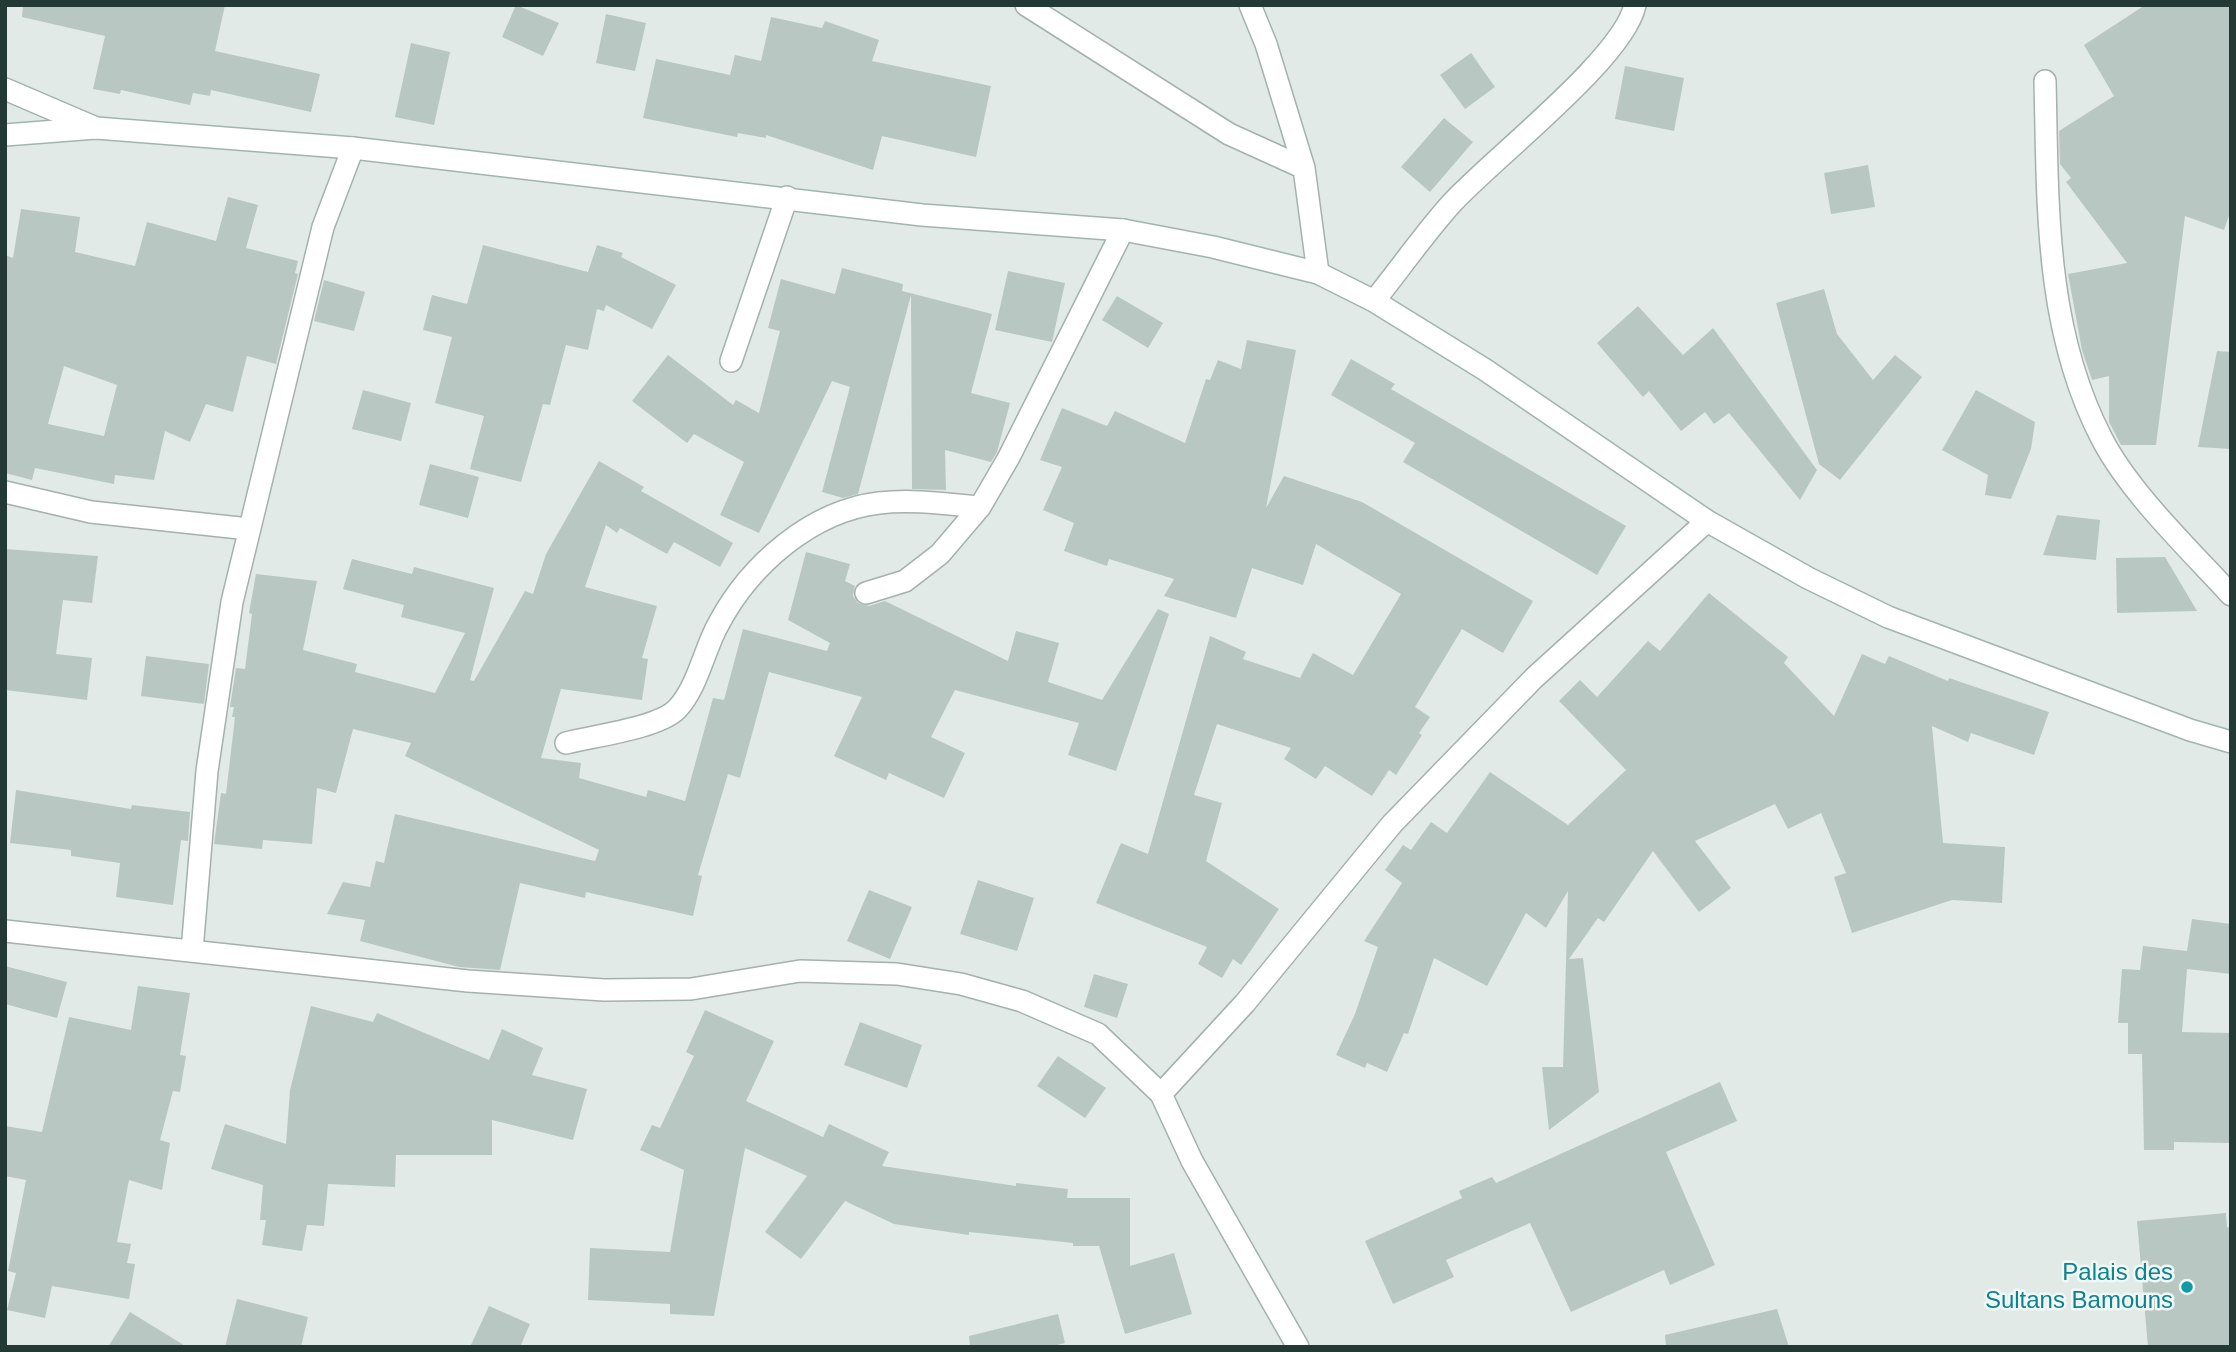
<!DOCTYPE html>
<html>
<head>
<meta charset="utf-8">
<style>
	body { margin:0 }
	#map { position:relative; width:2236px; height:1352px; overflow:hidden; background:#e1eae6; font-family:Arial,sans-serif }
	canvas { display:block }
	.frame { position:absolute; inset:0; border:7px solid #233934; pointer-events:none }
</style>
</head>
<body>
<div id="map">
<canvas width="2236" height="1352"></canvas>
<div class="frame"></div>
</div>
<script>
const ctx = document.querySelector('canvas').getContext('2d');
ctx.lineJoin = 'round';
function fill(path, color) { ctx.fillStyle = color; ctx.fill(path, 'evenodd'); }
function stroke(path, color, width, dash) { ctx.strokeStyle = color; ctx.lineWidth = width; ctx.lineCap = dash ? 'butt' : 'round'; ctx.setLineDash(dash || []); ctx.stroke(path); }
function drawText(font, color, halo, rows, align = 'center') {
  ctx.font = font + ' Arial,sans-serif'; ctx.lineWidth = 5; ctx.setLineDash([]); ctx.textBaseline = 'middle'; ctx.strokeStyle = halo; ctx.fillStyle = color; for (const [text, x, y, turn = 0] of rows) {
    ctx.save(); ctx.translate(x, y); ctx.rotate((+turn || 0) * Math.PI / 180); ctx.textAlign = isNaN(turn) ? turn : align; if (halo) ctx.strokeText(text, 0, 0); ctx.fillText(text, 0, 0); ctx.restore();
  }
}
const building = new Path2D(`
	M 23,5 L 225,5 L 215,51 L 320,74 L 311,112 L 211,90 L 210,96 L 193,93 L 190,105 L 121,90 L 120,94 L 93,89 L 105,36 L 22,17 Z
	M 516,5 L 559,23 L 543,56 L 502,37 Z
	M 2145,5 L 2231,5 L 2231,210 L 2224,230 L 2185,216 L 2156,445 L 2121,445 L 2109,422 L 2109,376 L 2092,380 L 2082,350 L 2068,274 L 2127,263 L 2066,182 L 2071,178 L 2060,164 L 2059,131 L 2114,96 L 2084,45 Z
	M 606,14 L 646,23 L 635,71 L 596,63 Z
	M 771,17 L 822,28 L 825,21 L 879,40 L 872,61 L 991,86 L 976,157 L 882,136 L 873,170 L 766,135 L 766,138 L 738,133 L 737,137 L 643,118 L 656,59 L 730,75 L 735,55 L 761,61 Z
	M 411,43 L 450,52 L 434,125 L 395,117 Z
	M 1471,53 L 1495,87 L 1465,109 L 1440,75 Z
	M 1625,66 L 1684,78 L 1674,131 L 1615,119 Z
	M 1444,118 L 1473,142 L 1430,192 L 1401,167 Z
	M 1868,165 L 1875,207 L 1831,214 L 1824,173 Z
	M 228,197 L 258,205 L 246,248 L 298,261 L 295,273 L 298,274 L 276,364 L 247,356 L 233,412 L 206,404 L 190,442 L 165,431 L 154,480 L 115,475 L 114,484 L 35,468 L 32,480 L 5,473 L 5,255 L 13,258 L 21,209 L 80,217 L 75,252 L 135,266 L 147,222 L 216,241 ZM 64,366 L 117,385 L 104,436 L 48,424 Z
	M 483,245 L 588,272 L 597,245 L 623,253 L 621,257 L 676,285 L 652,329 L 606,305 L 604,311 L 597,309 L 588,350 L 566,345 L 550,405 L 543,404 L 521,482 L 470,469 L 484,416 L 435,403 L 452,337 L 423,330 L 432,295 L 467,304 Z
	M 842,268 L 903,284 L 902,291 L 992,314 L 971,393 L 1010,403 L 997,452 L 991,462 L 945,450 L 946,490 L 912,489 L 911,295 L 858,494 L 843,498 L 822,492 L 850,387 L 832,381 L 759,533 L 720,515 L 744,462 L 694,434 L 687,443 L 632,401 L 668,355 L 733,405 L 736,400 L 759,413 L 780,331 L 768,328 L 781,279 L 835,294 Z
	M 1008,271 L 1065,283 L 1052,342 L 995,330 Z
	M 324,280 L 365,292 L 354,331 L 314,321 Z
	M 1824,289 L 1837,334 L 1873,380 L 1895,355 L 1922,377 L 1840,480 L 1819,464 L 1776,303 Z
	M 1117,296 L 1163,323 L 1148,348 L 1102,320 Z
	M 1638,306 L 1683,355 L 1713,328 L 1817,470 L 1800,500 L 1729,413 L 1714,424 L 1705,412 L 1681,431 L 1649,391 L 1643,397 L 1597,343 Z
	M 1247,340 L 1296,350 L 1266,508 L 1284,476 L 1362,502 L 1533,601 L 1503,653 L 1462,629 L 1415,707 L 1430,717 L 1419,733 L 1422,735 L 1396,775 L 1389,770 L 1372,796 L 1325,766 L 1316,779 L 1284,759 L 1291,748 L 1217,724 L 1194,795 L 1222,803 L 1206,861 L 1279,909 L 1241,965 L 1233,959 L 1222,978 L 1198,964 L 1207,947 L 1096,903 L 1121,843 L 1148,854 L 1210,636 L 1246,652 L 1243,659 L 1300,678 L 1313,653 L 1353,675 L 1401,594 L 1316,544 L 1303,585 L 1252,568 L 1236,618 L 1164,596 L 1174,579 L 1109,559 L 1107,566 L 1064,551 L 1074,523 L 1043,510 L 1062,467 L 1040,460 L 1062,408 L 1107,426 L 1115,411 L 1185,443 L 1206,379 L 1210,380 L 1218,360 L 1241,369 Z
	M 2217,351 L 2231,352 L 2231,449 L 2198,447 Z
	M 1351,359 L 1395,384 L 1391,389 L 1626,526 L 1597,575 L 1403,462 L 1415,443 L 1331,395 Z
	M 363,390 L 411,403 L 401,441 L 352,429 Z
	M 1976,390 L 2035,422 L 2031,449 L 2011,499 L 1985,495 L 1988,475 L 1942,450 Z
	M 599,461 L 644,487 L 641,491 L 733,543 L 720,567 L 674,542 L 667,554 L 620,528 L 617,533 L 606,525 L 585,587 L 657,606 L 642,658 L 648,659 L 642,700 L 561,689 L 541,758 L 581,763 L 579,778 L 646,797 L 648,790 L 685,801 L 713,698 L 724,700 L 743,629 L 827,651 L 830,643 L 788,620 L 806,552 L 850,564 L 845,581 L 855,586 L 853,596 L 858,603 L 869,606 L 885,601 L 1008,661 L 1016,631 L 1059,643 L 1048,682 L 1102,700 L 1158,609 L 1169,614 L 1116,771 L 1068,755 L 1079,723 L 955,690 L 931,737 L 965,753 L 944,798 L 889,773 L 886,780 L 834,756 L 862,697 L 769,672 L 740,778 L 728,774 L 698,875 L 702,876 L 693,916 L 586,892 L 585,898 L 520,883 L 500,970 L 459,967 L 360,941 L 365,920 L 327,914 L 343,882 L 370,887 L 376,861 L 384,863 L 395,814 L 595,861 L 599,850 L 405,756 L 411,743 L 353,729 L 336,793 L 317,788 L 312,844 L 263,840 L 262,849 L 214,844 L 221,793 L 226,794 L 235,717 L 232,717 L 234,707 L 230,707 L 236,668 L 245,669 L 252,614 L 249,613 L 256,574 L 317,581 L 303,650 L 357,664 L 355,672 L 435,693 L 465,633 L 401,617 L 404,605 L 343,589 L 352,559 L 412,574 L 414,567 L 494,588 L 470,680 L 474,681 L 525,591 L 533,594 L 546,554 Z
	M 430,464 L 479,477 L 468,518 L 419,505 Z
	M 2057,515 L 2100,520 L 2096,560 L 2043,555 Z
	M 5,549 L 98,556 L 92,603 L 63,600 L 56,654 L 92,658 L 87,700 L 5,690 Z
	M 2165,557 L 2197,611 L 2117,613 L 2116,558 Z
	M 1709,593 L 1788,657 L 1784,663 L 1834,716 L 1862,654 L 1885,664 L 1889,656 L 1948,681 L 1949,678 L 2049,712 L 2034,755 L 1971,733 L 1968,742 L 1932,726 L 1943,843 L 2005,847 L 2002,903 L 1952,900 L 1852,933 L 1834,877 L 1846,873 L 1821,813 L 1788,829 L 1775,804 L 1695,841 L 1731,888 L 1699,912 L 1653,851 L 1604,922 L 1598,918 L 1569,959 L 1583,958 L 1599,1092 L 1549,1130 L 1542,1067 L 1563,1067 L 1568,891 L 1546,928 L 1526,913 L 1487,986 L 1434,958 L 1408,1034 L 1404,1033 L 1387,1072 L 1367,1063 L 1365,1068 L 1336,1055 L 1355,1014 L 1378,947 L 1364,941 L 1402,883 L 1385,870 L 1403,845 L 1411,850 L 1431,822 L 1447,833 L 1490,772 L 1568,825 L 1626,770 L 1559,701 L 1580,680 L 1597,697 L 1648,641 L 1660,651 Z
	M 146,656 L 209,664 L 204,704 L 141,696 Z
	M 16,790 L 131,809 L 132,805 L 190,812 L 188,841 L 181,840 L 173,905 L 116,897 L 120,863 L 71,856 L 71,850 L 10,843 Z
	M 978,880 L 1034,898 L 1017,951 L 960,934 Z
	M 869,890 L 912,907 L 890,959 L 847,941 Z
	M 2192,919 L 2231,924 L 2231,974 L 2187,969 L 2182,1032 L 2231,1033 L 2231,1143 L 2174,1142 L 2174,1150 L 2144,1150 L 2142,1054 L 2128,1054 L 2128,1023 L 2118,1023 L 2122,969 L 2140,970 L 2143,946 L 2187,951 Z
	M 5,966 L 67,982 L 57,1018 L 5,1004 Z
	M 1094,974 L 1128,984 L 1117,1018 L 1084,1007 Z
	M 138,986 L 190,993 L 180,1055 L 186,1056 L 180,1092 L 173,1091 L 160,1140 L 170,1143 L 162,1190 L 129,1180 L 117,1242 L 131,1244 L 127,1263 L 135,1264 L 129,1299 L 52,1286 L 45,1318 L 7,1310 L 16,1273 L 8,1271 L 26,1180 L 5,1176 L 5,1126 L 42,1132 L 69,1017 L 131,1030 Z
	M 311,1006 L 373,1022 L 377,1013 L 489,1060 L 502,1029 L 543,1048 L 532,1075 L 587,1089 L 573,1140 L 492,1120 L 492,1155 L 396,1155 L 395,1187 L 328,1184 L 324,1226 L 307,1225 L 302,1251 L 262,1245 L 266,1220 L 260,1220 L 263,1185 L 211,1169 L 225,1124 L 286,1144 L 290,1090 Z
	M 705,1010 L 774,1041 L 746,1101 L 823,1137 L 829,1124 L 889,1152 L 882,1166 L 1016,1186 L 1016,1183 L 1068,1189 L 1067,1198 L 1130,1198 L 1130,1266 L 1174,1253 L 1192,1314 L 1125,1334 L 1099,1246 L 1073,1246 L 1073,1243 L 969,1232 L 969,1235 L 894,1224 L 845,1201 L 801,1259 L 765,1232 L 807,1176 L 745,1148 L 714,1316 L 670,1314 L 670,1304 L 588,1300 L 590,1248 L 670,1252 L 684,1170 L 640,1150 L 652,1125 L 660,1128 L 694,1056 L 686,1052 Z
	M 860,1022 L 922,1045 L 907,1088 L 844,1065 Z
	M 1058,1056 L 1106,1088 L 1085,1118 L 1037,1086 Z
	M 1720,1082 L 1737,1121 L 1666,1152 L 1715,1265 L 1670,1285 L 1664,1270 L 1571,1312 L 1530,1223 L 1446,1260 L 1454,1277 L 1393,1304 L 1365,1241 L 1462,1198 L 1459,1191 L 1492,1177 L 1496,1183 Z
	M 2226,1213 L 2227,1227 L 2231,1228 L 2231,1347 L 2148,1347 L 2137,1221 Z
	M 237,1299 L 308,1317 L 301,1347 L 225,1347 Z
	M 489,1306 L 530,1324 L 520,1347 L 470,1347 Z
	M 1777,1309 L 1789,1347 L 1666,1347 L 1665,1335 Z
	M 130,1312 L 187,1347 L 108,1347 Z
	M 1058,1314 L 1065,1343 L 1050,1347 L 970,1347 L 969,1336 Z`);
const minor = new Path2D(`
	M 1026,5 L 1229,134 L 1304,168
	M 1250,5 L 1266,44 L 1304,168 L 1318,273
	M 2045,81 C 2048,203 2044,328 2102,439 C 2130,493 2190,550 2231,595
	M 5,89 L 96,128
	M 1374,301 C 1400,269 1424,234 1451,204 C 1492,159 1624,58 1635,5
	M 731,361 L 787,197
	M 5,492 L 91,512 L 249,529
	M 866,593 L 905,581 L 940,554 L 980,507 L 1009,457 L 1123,230
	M 566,743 C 593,736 659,728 677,709 C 698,687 704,649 719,623 C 750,565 811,511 879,503 C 912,499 947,504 980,507
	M 5,931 L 468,981 L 604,990 L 691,989 L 800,971 L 897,974 L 961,984 L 1022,1001 L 1098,1034 L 1161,1094
	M 192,951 L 207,771 L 232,602 L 323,227 L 353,148`);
const tertiary = new Path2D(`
	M 1298,1347 L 1192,1161 L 1161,1094 L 1245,1003 L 1392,824 L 1534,678 L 1707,521`);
const secondary = new Path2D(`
	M 5,135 L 96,128 L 353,148 L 922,215 L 1123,230 L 1213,247 L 1318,273 L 1374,301 L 1484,369 L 1707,521 L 1808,578 L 1888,617 L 2190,730 L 2231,742`);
const markers = [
	[2187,1287,7,"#0f9aa8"]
];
const cultureNames = [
	["Palais des",2173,1273],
	["Sultans Bamouns",2173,1301]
];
fill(building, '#b9c7c2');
stroke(minor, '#a4b1ad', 24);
stroke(tertiary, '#a4b1ad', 24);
stroke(secondary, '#a1b5ae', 24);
stroke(minor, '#fff', 21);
stroke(tertiary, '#fff', 21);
stroke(secondary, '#fff', 21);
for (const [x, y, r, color] of markers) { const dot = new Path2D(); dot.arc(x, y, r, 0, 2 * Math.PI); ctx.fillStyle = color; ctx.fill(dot); stroke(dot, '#f1f7f4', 2.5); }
drawText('24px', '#0d838f', '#f1f7f4', cultureNames, 'right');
</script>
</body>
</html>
